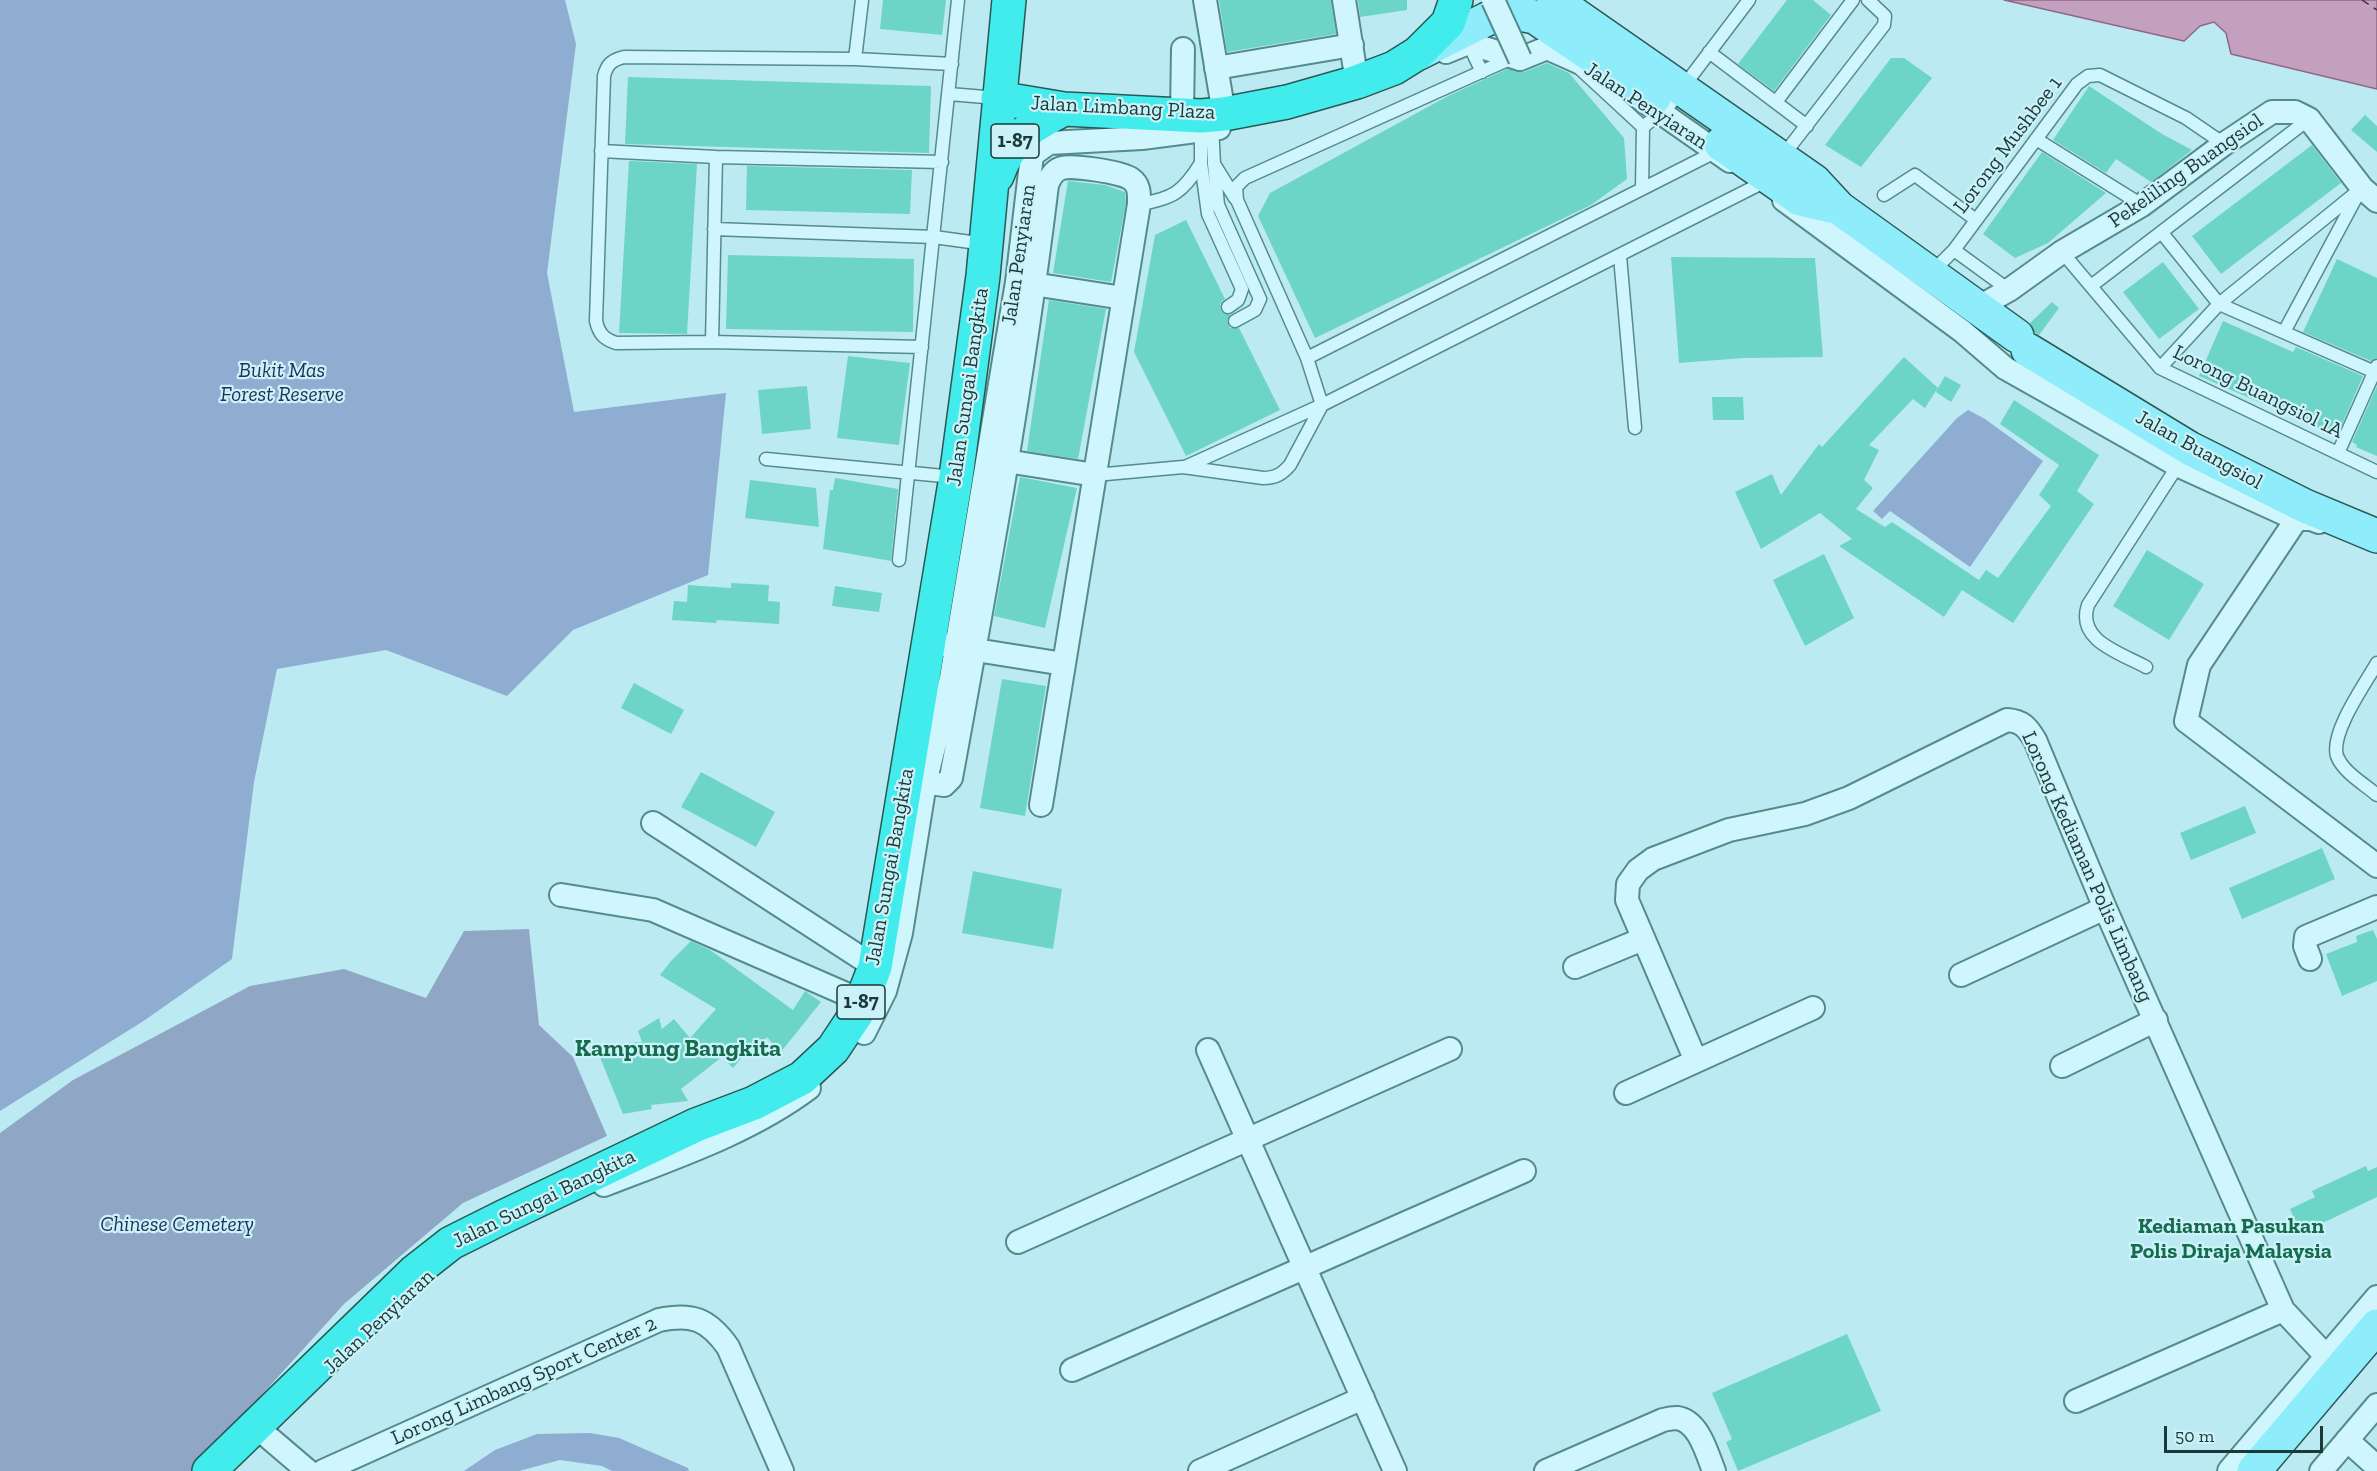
<!DOCTYPE html>
<html>
<head>
<meta charset="utf-8">
<style>
	body { margin:0 }
	#map { position:relative; width:2377px; height:1471px; overflow:hidden; background:#bceaf2; font-family:"Zilla Slab",serif }
	canvas { display:block }
	.scale { position:absolute; left:2164px; top:1426px; width:159px; height:27px; box-sizing:border-box; border:3px solid #1a3937; border-top:0; padding-left:8px; font-size:18px; line-height:21px; white-space:nowrap; color:#1a3937; -webkit-text-stroke:4px #ccf2f9; paint-order:stroke }
</style>
</head>
<body>
<div id="map">
<canvas width="2377" height="1471"></canvas>
<div class="scale">50 m</div>
</div>
<script>
const ctx = document.querySelector('canvas').getContext('2d');
ctx.lineJoin = 'round';
function fill(path, color) { ctx.fillStyle = color; ctx.fill(path, 'evenodd'); }
function stroke(path, color, width, dash) { ctx.strokeStyle = color; ctx.lineWidth = width; ctx.lineCap = dash ? 'butt' : 'round'; ctx.setLineDash(dash || []); ctx.stroke(path); }
function drawText(font, color, halo, rows, align = 'center') {
  ctx.font = font + ' "Zilla Slab",serif'; ctx.lineWidth = 4.5; ctx.setLineDash([]); ctx.textBaseline = 'middle'; ctx.strokeStyle = halo; ctx.fillStyle = color; for (const [text, x, y, turn = 0] of rows) {
    ctx.save(); ctx.translate(x, y); ctx.rotate((+turn || 0) * Math.PI / 180); ctx.textAlign = isNaN(turn) ? turn : align; if (halo) ctx.strokeText(text, 0, 0); ctx.fillText(text, 0, 0); ctx.restore();
  }
}
const green = new Path2D(`
	M 0,0 L 565,0 L 576,44 L 547,273 L 574,412 L 726,393 L 708,575 L 573,630 L 507,696 L 386,650 L 277,669 L 254,782 L 232,959 L 145,1020 L 0,1111 Z
	M 1968,410 L 1985,419 L 2043,461 L 1970,567 L 1890,511 L 1882,519 L 1873,511 L 1957,418 Z
	M 590,1433 L 619,1438 L 688,1468 L 689,1471 L 612,1471 L 602,1466 L 560,1460 L 519,1471 L 464,1471 L 495,1450 L 537,1434 Z`);
const cemetery = new Path2D(`
	M 529,929 L 539,1025 L 573,1057 L 607,1136 L 463,1203 L 344,1304 L 193,1471 L 0,1471 L 0,1133 L 73,1080 L 250,986 L 344,969 L 426,998 L 464,931 Z`);
const water = new Path2D(`
	M 2004,0 L 2377,0 L 2377,89 L 2231,54 L 2226,33 L 2214,22 L 2200,26 L 2184,41 Z`);
const ferry = new Path2D(`
	M 2362,0 L 2377,10`);
const building = new Path2D(`
	M 883,0 L 946,0 L 942,35 L 880,29 Z
	M 1219,0 L 1331,0 L 1336,34 L 1227,52 Z
	M 1358,0 L 1407,0 L 1407,10 L 1360,17 Z
	M 1787,0 L 1813,0 L 1831,15 L 1774,91 L 1738,64 Z
	M 1891,58 L 1904,58 L 1932,78 L 1861,167 L 1825,145 Z
	M 1547,63 L 1569,73 L 1624,138 L 1627,179 L 1591,205 L 1315,338 L 1258,216 L 1270,193 L 1448,96 L 1507,69 L 1524,72 Z
	M 628,77 L 931,86 L 929,153 L 625,144 Z
	M 2089,86 L 2162,134 L 2192,150 L 2151,182 L 2116,159 L 2106,173 L 2053,140 Z
	M 2365,115 L 2377,126 L 2377,152 L 2351,130 Z
	M 2312,145 L 2341,183 L 2221,274 L 2192,236 Z
	M 2042,152 L 2106,193 L 2048,243 L 2015,258 L 1983,234 Z
	M 629,161 L 697,164 L 687,334 L 619,333 Z
	M 747,166 L 912,170 L 910,214 L 746,210 Z
	M 1068,181 L 1105,185 L 1125,192 L 1126,203 L 1111,282 L 1053,273 Z
	M 1186,220 L 1225,299 L 1220,304 L 1221,311 L 1230,315 L 1227,321 L 1230,328 L 1239,328 L 1280,410 L 1186,456 L 1134,352 L 1155,235 Z
	M 728,255 L 914,259 L 913,332 L 726,329 Z
	M 1671,257 L 1815,258 L 1823,357 L 1743,358 L 1679,363 Z
	M 2337,259 L 2377,278 L 2377,358 L 2371,361 L 2303,332 Z
	M 2163,262 L 2199,309 L 2159,339 L 2123,292 Z
	M 1049,300 L 1106,309 L 1078,459 L 1027,451 Z
	M 2052,302 L 2059,308 L 2039,335 L 2035,333 L 2030,323 Z
	M 2223,321 L 2293,352 L 2296,347 L 2363,376 L 2337,436 L 2199,376 Z
	M 848,356 L 910,363 L 899,445 L 837,438 Z
	M 1904,357 L 1938,388 L 1945,376 L 1961,385 L 1951,402 L 1936,392 L 1937,389 L 1925,408 L 1913,399 L 1869,445 L 1879,450 L 1864,480 L 1873,488 L 1856,509 L 1885,527 L 1892,522 L 1979,580 L 1986,570 L 1998,578 L 2051,506 L 2039,495 L 2059,465 L 2000,424 L 2014,400 L 2099,455 L 2077,491 L 2094,504 L 2013,623 L 1962,590 L 1944,617 L 1839,546 L 1852,539 L 1820,513 L 1761,549 L 1735,492 L 1772,474 L 1781,495 L 1819,444 L 1822,447 Z
	M 807,386 L 811,429 L 762,434 L 758,390 Z
	M 2377,386 L 2377,456 L 2356,447 L 2357,445 L 2352,442 Z
	M 1712,397 L 1743,397 L 1744,420 L 1713,420 Z
	M 1020,477 L 1077,488 L 1045,628 L 994,616 Z
	M 835,478 L 898,489 L 891,561 L 823,549 L 830,490 L 833,490 Z
	M 750,480 L 816,488 L 819,527 L 745,518 Z
	M 2147,550 L 2204,584 L 2169,640 L 2113,606 Z
	M 1824,554 L 1854,618 L 1805,646 L 1773,580 Z
	M 731,583 L 769,585 L 768,601 L 780,602 L 779,624 L 717,620 L 716,623 L 672,620 L 674,601 L 687,602 L 688,585 L 731,588 Z
	M 835,586 L 882,593 L 879,612 L 832,606 Z
	M 1002,679 L 1046,686 L 1025,816 L 980,808 Z
	M 634,683 L 684,710 L 671,734 L 621,708 Z
	M 701,772 L 775,812 L 756,847 L 681,807 Z
	M 2245,806 L 2256,833 L 2191,860 L 2180,833 Z
	M 2322,848 L 2335,879 L 2242,919 L 2229,888 Z
	M 973,871 L 1062,889 L 1053,949 L 962,933 Z
	M 2373,930 L 2377,939 L 2377,981 L 2342,996 L 2326,954 L 2357,942 L 2356,936 Z
	M 691,941 L 710,950 L 793,1010 L 805,991 L 821,1002 L 780,1053 L 767,1037 L 762,1043 L 756,1040 L 733,1068 L 722,1057 L 681,1089 L 688,1101 L 651,1105 L 652,1109 L 623,1114 L 595,1045 L 642,1042 L 638,1031 L 659,1018 L 662,1029 L 674,1019 L 690,1038 L 716,1009 L 660,975 L 671,961 Z
	M 2366,1166 L 2368,1171 L 2377,1167 L 2377,1197 L 2310,1229 L 2308,1225 L 2299,1229 L 2290,1209 L 2315,1197 L 2312,1191 Z
	M 1847,1334 L 1881,1411 L 1738,1471 L 1726,1442 L 1732,1439 L 1712,1393 Z`);
const lane = new Path2D(`
	M 1468,43 L 1482,72
	M 1709,52 L 1807,126
	M 855,59 L 862,0
	M 949,94 L 997,98
	M 1776,102 L 1853,0
	M 1201,126 L 1201,163 L 1208,214 L 1242,289 L 1238,300 L 1228,307
	M 1212,126 L 1214,164 L 1235,198
	M 1643,127 L 1668,107 L 1749,0
	M 2036,139 L 2142,205
	M 601,151 L 716,157 L 942,162
	M 1782,157 L 1884,25 L 1885,16 L 1868,0
	M 1214,164 L 1218,205 L 1260,299 L 1255,310 L 1235,321
	M 1642,189 L 1719,150
	M 1884,195 L 1915,175 L 1976,220
	M 1139,204 C 1173,199 1183,192 1201,163
	M 714,229 L 934,237 L 985,244
	M 2162,233 L 2219,304 L 2377,373
	M 1954,250 L 2009,290
	M 2062,252 L 2160,368 L 2377,472
	M 1620,256 L 1635,428
	M 1931,273 L 1954,250 L 2077,84 L 2088,76 L 2100,75 L 2186,118 L 2224,144
	M 2091,286 L 2309,119
	M 2284,332 L 2358,194
	M 712,342 L 716,157
	M 922,347 L 712,342 L 616,343 C 604,339 599,334 596,321 L 604,76 C 607,64 612,60 624,57 L 855,59 L 952,64
	M 1307,358 L 1642,189 L 1643,127 L 1577,66
	M 2160,368 L 2219,304 L 2362,188
	M 2338,453 L 2377,366
	M 766,459 L 954,477
	M 1185,467 L 1322,405 L 1766,181
	M 1095,475 L 1183,467 L 1263,478 C 1276,478 1282,474 1290,465 L 1322,405 L 1307,358 L 1237,200 L 1236,187 L 1245,178 L 1512,58
	M 899,560 L 958,0
	M 2377,663 C 2365,684 2330,733 2337,756 C 2343,772 2364,784 2377,795
	M 2146,667 C 2121,653 2076,641 2088,605 L 2180,462`);
const street = new Path2D(`
	M 1205,0 L 1224,114
	M 1344,0 L 1357,82
	M 1446,52 L 1468,43 L 1520,59 L 1547,48 L 1585,65
	M 1216,68 L 1352,45
	M 1637,96 L 1730,161
	M 1182,115 L 1183,49
	M 1784,200 L 1962,331 L 2005,368 L 2177,465 L 2296,519 L 2311,519 L 2319,522
	M 1020,282 L 1123,298
	M 1977,308 L 2009,290 L 2062,252 L 2142,205 L 2224,144 L 2272,112 L 2295,112 L 2309,119 L 2362,188 L 2377,201
	M 1006,461 L 1095,475
	M 2304,508 L 2199,665 L 2186,721 L 2377,866
	M 910,780 L 944,785 L 951,778 C 987,581 1023,383 1047,185 C 1050,177 1054,170 1062,168 C 1072,165 1122,172 1131,179 C 1140,185 1139,195 1139,204 L 1064,664 L 944,645
	M 1041,805 L 1064,664
	M 653,823 L 875,967
	M 561,895 L 653,910 L 862,1001
	M 2310,959 L 2305,946 L 2306,937 L 2377,907
	M 1575,967 L 1643,939
	M 1961,975 L 2105,908
	M 864,1033 L 885,991 L 901,933 L 925,783 L 951,678 L 1017,282 L 1032,155 L 1049,143 L 1142,138 L 1219,128
	M 1208,1050 L 1395,1471
	M 1696,1061 L 1627,900 L 1628,884 L 1638,870 L 1653,859 L 1729,830 L 1805,814 L 1849,798 L 2007,720 C 2022,721 2027,727 2035,740 L 2105,908 L 2283,1310 L 2339,1370
	M 2062,1066 L 2156,1020
	M 1626,1093 L 1813,1008
	M 604,1185 C 673,1158 749,1133 809,1088
	M 1018,1242 L 1450,1049
	M 1072,1370 L 1524,1171
	M 2076,1401 L 2283,1310
	M 254,1425 L 308,1471
	M 2347,1440 L 2377,1467
	M 323,1471 L 659,1320 C 692,1313 708,1319 728,1347 L 782,1471
	M 1200,1471 L 1363,1398
	M 1546,1471 L 1663,1420 C 1667,1419 1673,1418 1677,1418 C 1699,1421 1707,1454 1714,1471
	M 2229,1471 L 2377,1297
	M 2321,1471 L 2377,1405`);
const primary = new Path2D(`
	M 1554,0 L 1814,181 L 1839,208 L 2017,336
	M 1419,53 L 1487,19 L 1509,12 L 1535,17 L 1654,98
	M 1721,144 L 1800,199 L 1839,208
	M 2028,350 L 2189,448 L 2305,506 L 2377,536
	M 2254,1471 L 2377,1326`);
const highway = new Path2D(`
	M 998,98 L 1064,109 L 1201,116 L 1224,114 L 1287,102 L 1357,82 L 1394,68 L 1418,53 L 1448,23 L 1456,0
	M 997,176 C 1011,137 1028,128 1064,109
	M 209,1471 L 414,1272 L 451,1243 L 503,1217 L 696,1125 L 754,1103 L 802,1078 L 833,1049 L 857,1013 L 875,967 L 956,477 L 983,276 L 1009,0`);
const streetBridge = new Path2D(`
	M 1493,0 L 1520,59`);
const shields = [
	[1015,141,48],
	[861,1002,48]
];
const shieldNames = [
	["1-87",1015,141],
	["1-87",861,1002]
];
const streetNames = [
	["Jalan Penyiaran",1646,106,33],
	["Jalan Limbang Plaza",1123,108,3],
	["Lorong Mushbee 1",2008,145,-53],
	["Pekeliling Buangsiol",2186,171,-35],
	["Jalan Penyiaran",1019,255,-82],
	["Jalan Sungai Bangkita",968,387,-82],
	["Lorong Buangsiol 1A",2258,392,26],
	["Jalan Buangsiol",2199,450,29],
	["Jalan Sungai Bangkita",890,867,-80],
	["Lorong Kediaman Polis Limbang",2087,867,66],
	["Jalan Sungai Bangkita",544,1199,-26],
	["Jalan Penyiaran",379,1322,-43],
	["Lorong Limbang Sport Center 2",524,1381,-24]
];
const parkNames = [
	["Bukit Mas",282,371],
	["Forest Reserve",282,395],
	["Chinese Cemetery",177,1225]
];
const neighbourhoodNames = [
	["Kediaman Pasukan",2231,1227],
	["Polis Diraja Malaysia",2231,1252]
];
const quarterNames = [
	["Kampung Bangkita",678,1049]
];
fill(green, '#8facd1');
fill(cemetery, '#8fa7c5');
fill(water, '#c3a0be');
stroke(water, '#916789', 1.5);
stroke(ferry, '#5b2747', 1.5, [8, 6]);
fill(building, '#6dd5c7');
stroke(lane, '#548c8b', 15);
stroke(street, '#548c8b', 26);
stroke(primary, '#295954', 36);
stroke(highway, '#295954', 36);
stroke(lane, '#d0f6fd', 12);
stroke(street, '#d0f6fd', 22);
stroke(primary, '#8eecfb', 33);
stroke(highway, '#42eced', 33);
stroke(streetBridge, '#548c8b', 26, []);
stroke(streetBridge, '#d0f6fd', 22);
for (const [x, y, w] of shields) { const box = new Path2D(); box.roundRect(x - w / 2, y - 17, w, 34, 4.5); ctx.fillStyle = '#ccf2f9'; ctx.fill(box); stroke(box, '#1a3937', 1.5); }
drawText('bold 20px', '#1a3937', null, shieldNames);
drawText('21px', '#1a3937', '#ccf2f9', streetNames);
drawText('italic 21px', '#1e3058', '#ccf2f9', parkNames);
drawText('bold 22px', '#156b4d', '#ccf2f9', neighbourhoodNames);
drawText('bold 24px', '#156b4d', '#ccf2f9', quarterNames);
</script>
</body>
</html>
